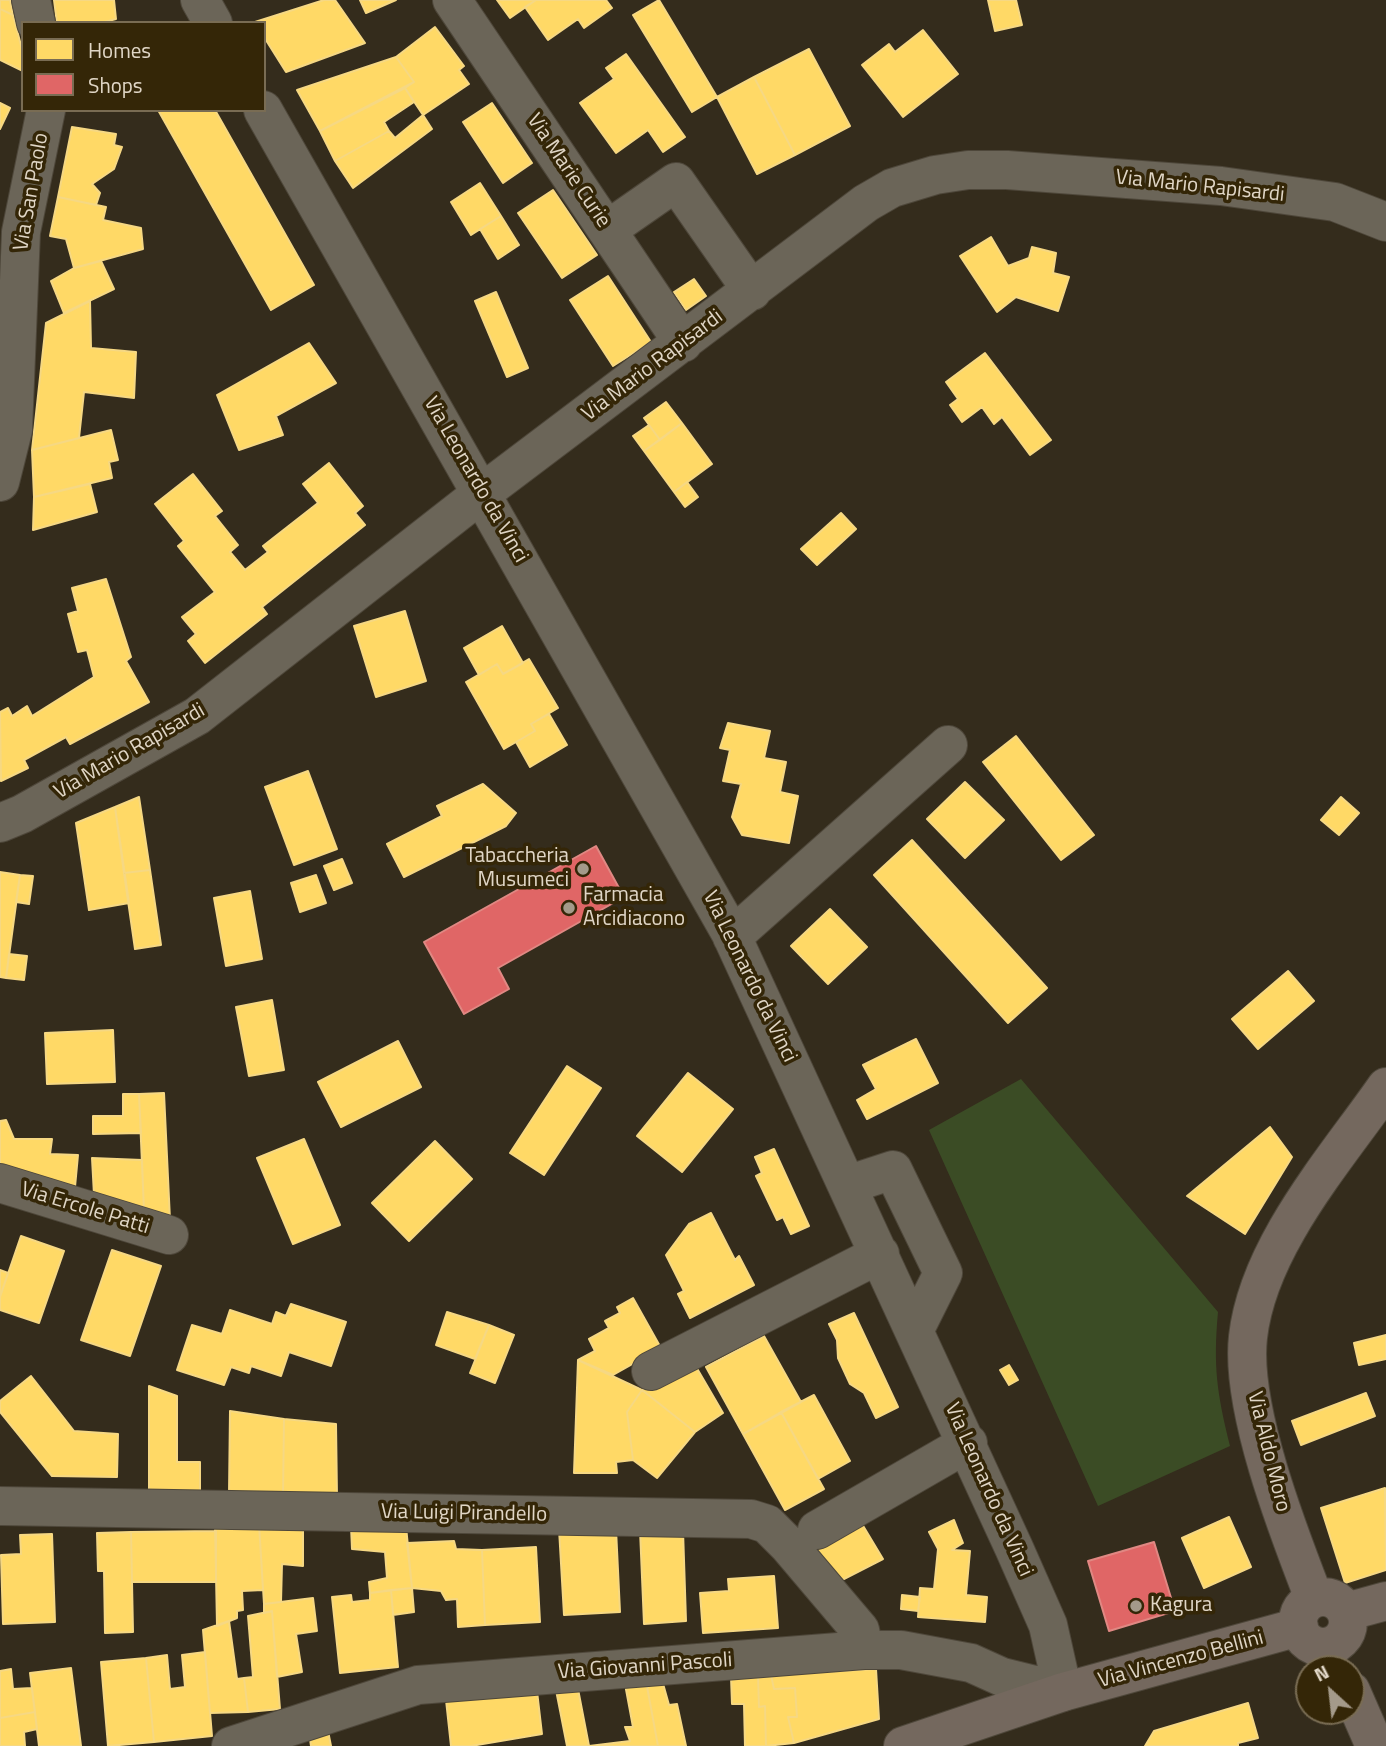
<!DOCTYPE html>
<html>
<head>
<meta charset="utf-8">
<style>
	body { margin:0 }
	#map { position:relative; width:1386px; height:1746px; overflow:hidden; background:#342c1c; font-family:"Titillium Web",sans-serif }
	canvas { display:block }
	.legend { position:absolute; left:21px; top:21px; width:245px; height:91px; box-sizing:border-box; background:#342607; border:2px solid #796c53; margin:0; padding:9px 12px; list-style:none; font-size:21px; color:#e0d6c6 }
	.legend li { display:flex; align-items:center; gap:14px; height:35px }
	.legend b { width:35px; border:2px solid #796c53 }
	.north { position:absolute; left:1295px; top:1655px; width:70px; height:70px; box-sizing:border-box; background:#342607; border:2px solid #796c53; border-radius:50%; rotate:333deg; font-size:19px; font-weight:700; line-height:28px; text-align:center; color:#e0d6c6 }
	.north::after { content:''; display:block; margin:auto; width:24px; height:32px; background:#a49a8a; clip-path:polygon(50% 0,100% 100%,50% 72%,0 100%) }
</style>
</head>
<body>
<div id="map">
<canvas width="1386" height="1746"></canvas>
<ul class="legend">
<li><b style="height:19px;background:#ffd966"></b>Homes</li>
<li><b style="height:19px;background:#e06666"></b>Shops</li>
</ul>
<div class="north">N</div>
</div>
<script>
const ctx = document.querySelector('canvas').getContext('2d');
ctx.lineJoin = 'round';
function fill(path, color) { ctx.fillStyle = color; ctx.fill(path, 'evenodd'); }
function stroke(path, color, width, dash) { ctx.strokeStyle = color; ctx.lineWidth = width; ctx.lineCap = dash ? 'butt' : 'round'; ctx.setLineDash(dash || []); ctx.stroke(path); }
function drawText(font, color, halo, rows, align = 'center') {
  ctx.font = font + ' "Titillium Web",sans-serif'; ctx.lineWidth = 7; ctx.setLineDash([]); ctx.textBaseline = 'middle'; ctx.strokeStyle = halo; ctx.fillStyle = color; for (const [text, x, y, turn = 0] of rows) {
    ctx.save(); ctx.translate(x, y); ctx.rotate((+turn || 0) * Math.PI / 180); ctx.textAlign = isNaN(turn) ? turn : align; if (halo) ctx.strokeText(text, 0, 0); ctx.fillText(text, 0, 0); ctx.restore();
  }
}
const green = new Path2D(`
	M 1021,1079 L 1218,1312 C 1213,1367 1217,1393 1230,1446 L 1098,1506 L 929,1130 Z`);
const homes = new Path2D(`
	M 0,0 L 10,0 L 13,15 L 0,9 Z
	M 54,0 L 114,0 L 116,19 L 101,23 L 57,23 Z
	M 324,0 L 335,0 L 365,43 L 286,72 L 264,37 L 264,23 L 255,22 Z
	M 360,0 L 396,0 L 366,13 Z
	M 497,0 L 536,0 L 510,18 Z
	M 536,0 L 606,0 L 612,8 L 584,28 L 578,19 L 548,40 L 525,7 Z
	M 659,0 L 717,97 L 692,112 L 633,15 Z
	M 988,0 L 1016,0 L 1022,25 L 995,31 Z
	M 0,9 L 13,15 L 23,53 L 23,71 L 0,60 Z
	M 435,27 L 464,66 L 459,70 L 469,84 L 423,115 L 405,88 L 414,82 L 396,57 Z
	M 923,30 L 958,74 L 903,117 L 862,65 L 889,44 L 895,52 Z
	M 809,49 L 850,126 L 795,155 L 754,77 Z
	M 626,54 L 685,137 L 663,152 L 648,130 L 616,153 L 580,103 L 614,79 L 606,68 Z
	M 396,57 L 414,82 L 320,131 L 297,90 Z
	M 754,77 L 795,155 L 757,174 L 717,97 Z
	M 405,88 L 414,102 L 384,122 L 389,131 L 335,161 L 320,131 Z
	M 0,103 L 10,108 L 0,129 Z
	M 492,103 L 532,163 L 503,183 L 463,122 Z
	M 158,110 L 215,110 L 314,285 L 271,310 Z
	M 423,115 L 432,129 L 353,188 L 335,161 L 389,131 L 395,138 Z
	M 72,127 L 116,134 L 114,145 L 122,147 L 114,169 L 92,184 L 100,193 L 96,205 L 58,197 Z
	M 480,183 L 501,216 L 471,235 L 451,202 Z
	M 553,190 L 597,255 L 562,278 L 518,213 Z
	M 58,197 L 106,207 L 103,220 L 141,228 L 143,249 L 74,268 L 66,239 L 50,236 Z
	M 501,216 L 519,245 L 498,259 L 480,229 Z
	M 991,237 L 1008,266 L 1029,258 L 1032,247 L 1056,253 L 1053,273 L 1069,277 L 1058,311 L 1016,297 L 997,312 L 960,256 Z
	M 101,261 L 114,289 L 64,313 L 51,281 L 74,268 Z
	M 608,276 L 651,342 L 613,366 L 570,300 Z
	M 694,279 L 706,296 L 686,310 L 674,292 Z
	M 496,292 L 528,368 L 507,377 L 475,301 Z
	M 90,301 L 91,348 L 136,352 L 134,398 L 84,392 L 79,438 L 32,450 L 46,323 Z
	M 309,343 L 336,383 L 276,416 L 283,435 L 239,450 L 217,395 Z
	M 985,353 L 1051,440 L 1030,455 L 1002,417 L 994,424 L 982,407 L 962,422 L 950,405 L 958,399 L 946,382 Z
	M 666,402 L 682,423 L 660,440 L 644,418 Z
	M 682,423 L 712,464 L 674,492 L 644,451 Z
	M 649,425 L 660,440 L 644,451 L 633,436 Z
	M 111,430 L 118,460 L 109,462 L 112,478 L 34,497 L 32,450 Z
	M 329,463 L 363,506 L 355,513 L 365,525 L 262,607 L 267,614 L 205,663 L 188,641 L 196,634 L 182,617 L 215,592 L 178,546 L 184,541 L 155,504 L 193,474 L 222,511 L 215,516 L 238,545 L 230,552 L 245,570 L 268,552 L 263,546 L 318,503 L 303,484 Z
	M 687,482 L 698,497 L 685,507 L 674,492 Z
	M 90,484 L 97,512 L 33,530 L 34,497 Z
	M 841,513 L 856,529 L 817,565 L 801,549 Z
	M 106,579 L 131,657 L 126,661 L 149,702 L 70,744 L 66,737 L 24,760 L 28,768 L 1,781 L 0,712 L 8,708 L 12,716 L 27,706 L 32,716 L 94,677 L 87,650 L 78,652 L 68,614 L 78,611 L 72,588 Z
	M 405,611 L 426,681 L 376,697 L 354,626 Z
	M 502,626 L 523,663 L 503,674 L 497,664 L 479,675 L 464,648 Z
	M 529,659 L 558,708 L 531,724 L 535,731 L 504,749 L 466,682 L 497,664 L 503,674 Z
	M 549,714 L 567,745 L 530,767 L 516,742 L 535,731 L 531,724 Z
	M 728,723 L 770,731 L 764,758 L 786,762 L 780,792 L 798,796 L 789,843 L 742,835 L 732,817 L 741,784 L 723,781 L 730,750 L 720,748 Z
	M 1016,736 L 1094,835 L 1061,860 L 983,762 Z
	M 308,771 L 337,849 L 294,865 L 265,787 Z
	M 965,782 L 1004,820 L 965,858 L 927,819 Z
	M 483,784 L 516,813 L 506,826 L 404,877 L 387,844 L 442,816 L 437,806 Z
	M 139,797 L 150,870 L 124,873 L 115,807 Z
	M 1341,797 L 1359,813 L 1339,835 L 1321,820 Z
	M 115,807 L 129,903 L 89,910 L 76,823 Z
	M 912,840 L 1047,988 L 1008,1023 L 874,875 Z
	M 342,859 L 352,883 L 334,890 L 324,866 Z
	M 150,870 L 161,945 L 135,949 L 124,873 Z
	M 0,872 L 20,875 L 6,978 L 0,977 Z
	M 20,875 L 33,876 L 29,904 L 16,902 Z
	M 316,875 L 326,903 L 300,912 L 291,883 Z
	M 250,891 L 262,959 L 226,966 L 214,898 Z
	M 830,909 L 867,947 L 828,984 L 791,946 Z
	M 9,954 L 27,956 L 24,980 L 6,978 Z
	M 1288,971 L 1314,1001 L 1258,1049 L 1232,1019 Z
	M 272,1000 L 284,1070 L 249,1076 L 236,1007 Z
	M 113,1030 L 115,1082 L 47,1084 L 45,1033 Z
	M 916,1039 L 938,1083 L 867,1119 L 857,1100 L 876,1089 L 863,1065 Z
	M 398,1041 L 421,1087 L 341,1127 L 318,1082 Z
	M 567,1066 L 601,1088 L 544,1175 L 510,1153 Z
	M 688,1073 L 733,1109 L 682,1172 L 637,1136 Z
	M 164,1093 L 170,1220 L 144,1211 L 139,1094 Z
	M 123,1094 L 139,1094 L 141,1133 L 93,1134 L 93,1116 L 123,1116 Z
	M 6,1120 L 14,1139 L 52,1139 L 50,1154 L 78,1155 L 75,1187 L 0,1167 L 0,1121 Z
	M 1270,1127 L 1292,1157 L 1245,1234 L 1187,1196 Z
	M 304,1139 L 340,1225 L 293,1244 L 257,1158 Z
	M 435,1141 L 472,1179 L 409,1241 L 372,1203 Z
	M 774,1149 L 809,1226 L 791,1234 L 783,1217 L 777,1220 L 756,1176 L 762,1173 L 755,1157 Z
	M 92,1158 L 142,1160 L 144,1211 L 94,1195 Z
	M 711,1213 L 735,1260 L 739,1256 L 754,1285 L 690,1318 L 678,1294 L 684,1291 L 666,1255 L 689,1224 Z
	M 21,1236 L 64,1251 L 39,1323 L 0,1310 L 0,1297 Z
	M 112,1250 L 161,1266 L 130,1356 L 81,1340 Z
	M 0,1270 L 8,1273 L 0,1297 Z
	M 633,1298 L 661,1348 L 613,1375 L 578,1360 L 595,1351 L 589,1339 L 609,1328 L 605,1321 L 620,1313 L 617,1307 Z
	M 291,1304 L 346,1322 L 331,1366 L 289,1352 L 281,1376 L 251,1366 L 249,1373 L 231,1367 L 224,1385 L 177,1370 L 192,1325 L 222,1334 L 230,1310 L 272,1324 L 276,1312 L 286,1316 Z
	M 447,1312 L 489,1325 L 475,1359 L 436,1345 Z
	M 854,1313 L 898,1407 L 876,1418 L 864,1393 L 850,1384 L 838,1358 L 837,1340 L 829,1324 Z
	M 489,1325 L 514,1335 L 495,1383 L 470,1373 Z
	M 1386,1335 L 1386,1359 L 1359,1365 L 1354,1343 Z
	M 764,1336 L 801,1402 L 743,1434 L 706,1367 Z
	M 578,1360 L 642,1390 L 627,1412 L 633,1460 L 616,1462 L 617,1473 L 574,1473 Z
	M 695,1365 L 723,1413 L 695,1432 L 642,1390 Z
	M 1009,1365 L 1018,1380 L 1009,1385 L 1000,1370 Z
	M 31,1376 L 74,1431 L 118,1434 L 117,1477 L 52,1476 L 0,1412 L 0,1401 Z
	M 149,1386 L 177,1396 L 177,1462 L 200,1462 L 200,1493 L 149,1491 Z
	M 642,1390 L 695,1432 L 657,1478 L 633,1460 L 627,1412 Z
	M 1366,1393 L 1375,1416 L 1301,1445 L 1292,1421 Z
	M 814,1395 L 850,1461 L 818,1479 L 781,1412 Z
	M 230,1411 L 284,1419 L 283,1496 L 229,1494 Z
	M 781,1412 L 824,1489 L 785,1510 L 743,1434 Z
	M 284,1419 L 336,1424 L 337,1497 L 283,1496 Z
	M 1385,1488 L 1386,1570 L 1345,1583 L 1321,1508 Z
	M 1229,1517 L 1251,1567 L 1204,1588 L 1182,1538 Z
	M 954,1520 L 963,1543 L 952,1550 L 970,1551 L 966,1595 L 987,1597 L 985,1622 L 918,1617 L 920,1588 L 934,1589 L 938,1549 L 929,1532 Z
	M 215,1524 L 259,1524 L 263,1590 L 242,1591 L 243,1610 L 237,1611 L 237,1618 L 217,1626 Z
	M 259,1524 L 303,1525 L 303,1566 L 282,1564 L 281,1602 L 264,1604 Z
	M 862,1524 L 883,1559 L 840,1581 L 814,1550 Z
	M 351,1526 L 406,1526 L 412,1588 L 370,1593 L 369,1582 L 387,1578 L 385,1552 L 352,1549 Z
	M 559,1529 L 616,1529 L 620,1612 L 564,1615 Z
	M 640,1530 L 683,1530 L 686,1621 L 644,1624 Z
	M 216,1531 L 216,1582 L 132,1582 L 131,1532 Z
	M 131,1532 L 133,1632 L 105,1633 L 104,1571 L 98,1571 L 97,1533 Z
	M 52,1534 L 55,1622 L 3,1624 L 1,1555 L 21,1554 L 20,1535 Z
	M 454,1541 L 456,1549 L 482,1550 L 485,1625 L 458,1627 L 457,1599 L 446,1600 L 441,1591 L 412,1588 L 407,1543 Z
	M 536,1547 L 540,1622 L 485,1625 L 482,1550 Z
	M 774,1576 L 778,1628 L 703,1633 L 700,1593 L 729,1591 L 728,1579 Z
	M 412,1588 L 414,1612 L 393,1615 L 391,1590 Z
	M 391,1590 L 398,1667 L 340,1673 L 332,1597 L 351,1595 L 352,1602 L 370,1600 L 370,1593 Z
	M 902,1595 L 920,1597 L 918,1611 L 901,1609 Z
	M 313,1598 L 317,1631 L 296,1634 L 302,1672 L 277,1677 L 272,1611 L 264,1613 L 264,1604 Z
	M 272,1611 L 280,1709 L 248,1712 L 244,1678 L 253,1677 L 248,1616 Z
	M 229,1621 L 237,1679 L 244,1678 L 248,1712 L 210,1713 L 203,1630 Z
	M 205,1652 L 212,1736 L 154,1742 L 146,1658 L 167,1655 L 170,1689 L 185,1687 L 182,1655 Z
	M 146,1658 L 154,1742 L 108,1746 L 101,1662 Z
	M 71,1668 L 81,1746 L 39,1746 L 30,1673 Z
	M 11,1669 L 13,1689 L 32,1688 L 35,1712 L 0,1718 L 0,1671 Z
	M 876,1669 L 879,1719 L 794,1743 L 788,1717 L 797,1717 L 795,1688 L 774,1689 L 771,1675 Z
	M 758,1675 L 771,1675 L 774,1689 L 795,1688 L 797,1717 L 788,1717 L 794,1743 L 766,1746 L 765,1706 L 759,1707 Z
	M 758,1675 L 759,1707 L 765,1706 L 766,1746 L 745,1746 L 744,1704 L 732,1704 L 731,1677 Z
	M 662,1680 L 669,1705 L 677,1704 L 686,1746 L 658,1746 L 646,1681 Z
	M 646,1681 L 658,1746 L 567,1746 L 556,1690 L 578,1689 L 589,1746 L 630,1741 L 625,1727 L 633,1727 L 625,1684 Z
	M 537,1691 L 542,1734 L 471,1746 L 451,1746 L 446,1700 Z
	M 1248,1703 L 1258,1738 L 1238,1743 L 1238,1746 L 1145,1746 L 1154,1731 Z
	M 35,1712 L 37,1729 L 24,1732 L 25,1746 L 0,1746 L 0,1718 Z
	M 328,1731 L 331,1746 L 311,1746 L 310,1739 Z`);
const shops = new Path2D(`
	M 596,846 L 624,897 L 498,968 L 509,989 L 464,1014 L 424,942 Z
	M 1154,1542 L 1175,1611 L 1109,1631 L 1088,1561 Z`);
const minor = new Path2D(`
	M 31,0 L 36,23
	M 200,0 L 213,23
	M 452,0 L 683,343
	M 607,230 L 676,182 L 752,291
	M 0,482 L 13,430 L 21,232 L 46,110
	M 0,823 L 22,814 L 197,716 L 482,493 L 866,203 L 892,188 L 935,175 L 968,170 L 1007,170 L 1221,186 L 1335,202 L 1386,222
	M 732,937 L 948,745
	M 0,1183 L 169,1235
	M 847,1185 L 893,1170 L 943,1273 L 915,1329
	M 651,1371 L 880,1254
	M 0,1506 L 751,1519 L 767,1524 L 788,1545 L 860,1630 L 864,1650
	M 817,1530 L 968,1443
	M 231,1746 L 418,1685 L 864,1650 L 901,1650 L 971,1663 L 1002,1677 L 1063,1692 L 1048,1625 L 1014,1548 L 730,932 L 263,110`);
const major = new Path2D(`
	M1298 1622a25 25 0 1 1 50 0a25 25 0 1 1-50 0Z
	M 1314,1598 C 1288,1531 1240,1408 1248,1337 C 1258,1246 1336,1159 1386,1087
	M 1346,1612 L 1386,1601
	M 1351,1691 L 1375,1746
	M 903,1746 L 1063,1692 L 1299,1627`);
const markers = [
	[583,869,7,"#a49a8a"],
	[569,908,7,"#a49a8a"],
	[1136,1606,7,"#a49a8a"]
];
const streetNames = [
	["Via Marie Curie",568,171,56],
	["Via Mario Rapisardi",1200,187,6],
	["Via San Paolo",32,192,-80],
	["Via Mario Rapisardi",653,366,-37],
	["Via Leonardo da Vinci",475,480,60],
	["Via Mario Rapisardi",130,752,-30],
	["Via Leonardo da Vinci",749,977,64],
	["Via Ercole Patti",85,1209,17],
	["Via Aldo Moro",1268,1452,76],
	["Via Leonardo da Vinci",988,1490,66],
	["Via Luigi Pirandello",464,1514,1],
	["Via Vincenzo Bellini",1181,1660,-15],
	["Via Giovanni Pascoli",645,1667,-4]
];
const poiNames = [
	["Tabaccheria",569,857,"right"],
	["Musumeci",569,881,"right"],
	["Farmacia",583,896],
	["Arcidiacono",583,920],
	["Kagura",1150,1606]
];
fill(green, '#3b4c25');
fill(homes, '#ffd966');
stroke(homes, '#f6d883', 2);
fill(shops, '#e06666');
stroke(shops, '#e08883', 2);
stroke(minor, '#4e473a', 40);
stroke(major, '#4e473a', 40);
stroke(minor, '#6b6558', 38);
stroke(major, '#74685e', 38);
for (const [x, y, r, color] of markers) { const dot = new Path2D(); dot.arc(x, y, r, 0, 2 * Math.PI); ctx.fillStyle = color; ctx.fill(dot); stroke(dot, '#342607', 2.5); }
drawText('21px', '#e0d6c6', '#342607', streetNames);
drawText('21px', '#e0d6c6', '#342607', poiNames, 'left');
</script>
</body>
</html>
